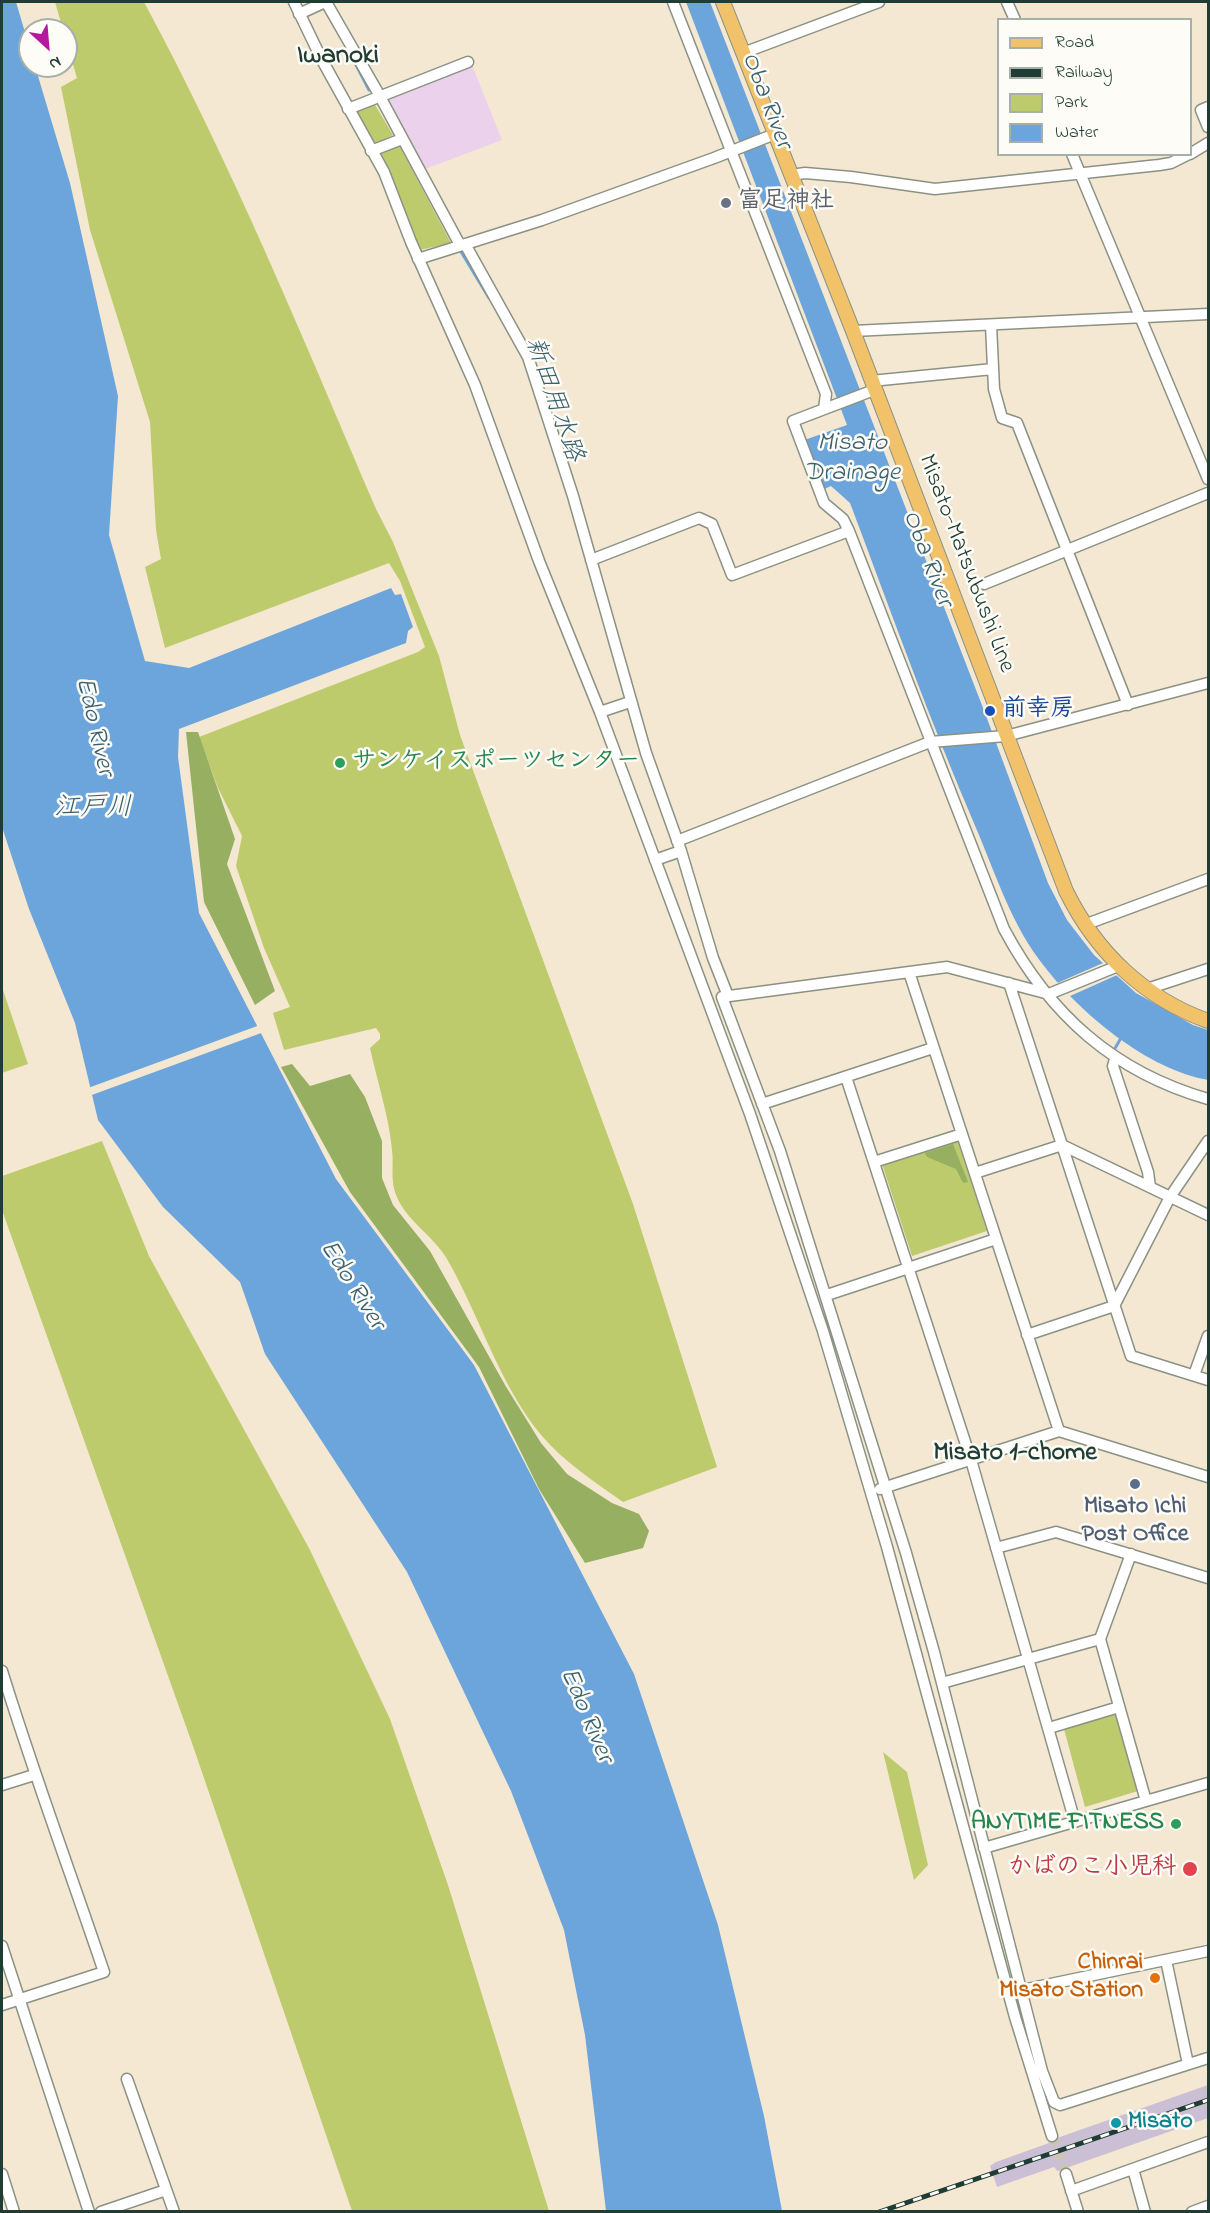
<!DOCTYPE html>
<html>
<head>
<meta charset="utf-8">
<style>
	body { margin:0 }
	#map { position:relative; width:1210px; height:2213px; overflow:hidden; background:#f5e8d3; font-family:"Indie Flower",sans-serif }
	canvas { display:block }
	.frame { position:absolute; inset:0; border:3px solid #1f3d34; pointer-events:none }
	.legend { position:absolute; left:997px; top:18px; width:195px; height:138px; box-sizing:border-box; background:#fdfcf7; border:2px solid #a4b0a9; margin:0; padding:8px 10px; list-style:none; font-size:18px; color:#1f3d34 }
	.legend li { display:flex; align-items:center; gap:12px; height:30px }
	.legend b { width:30px; border:2px solid #a4b0a9 }
	.north { position:absolute; left:18px; top:18px; width:60px; height:60px; box-sizing:border-box; background:#fdfcf7; border:2px solid #a4b0a9; border-radius:50%; rotate:154deg; font-size:16px; font-weight:700; line-height:24px; text-align:center; color:#1f3d34 }
	.north::after { content:''; display:block; margin:auto; width:21px; height:27px; background:#b5179e; clip-path:polygon(50% 0,100% 100%,50% 72%,0 100%) }
</style>
</head>
<body>
<div id="map">
<canvas width="1210" height="2213"></canvas>
<div class="frame"></div>
<ul class="legend">
<li><b style="height:8px;background:#f2c26a"></b>Road</li>
<li><b style="height:8px;background:#1f3d34"></b>Railway</li>
<li><b style="height:16px;background:#becb6c"></b>Park</li>
<li><b style="height:16px;background:#6ca5db"></b>Water</li>
</ul>
<div class="north">N</div>
</div>
<script>
const ctx = document.querySelector('canvas').getContext('2d');
ctx.lineJoin = 'round';
function fill(path, color) { ctx.fillStyle = color; ctx.fill(path, 'evenodd'); }
function stroke(path, color, width, dash) { ctx.strokeStyle = color; ctx.lineWidth = width; ctx.lineCap = dash ? 'butt' : 'round'; ctx.setLineDash(dash || []); ctx.stroke(path); }
function drawText(font, color, halo, rows, align = 'center') {
  ctx.font = font + ' "Indie Flower","Klee One",sans-serif'; ctx.lineWidth = 5; ctx.setLineDash([]); ctx.textBaseline = 'middle'; ctx.strokeStyle = halo; ctx.fillStyle = color; for (const [text, x, y, turn = 0] of rows) {
    ctx.save(); ctx.translate(x, y); ctx.rotate((+turn || 0) * Math.PI / 180); ctx.textAlign = isNaN(turn) ? turn : align; if (halo) ctx.strokeText(text, 0, 0); ctx.fillText(text, 0, 0); ctx.restore();
  }
}
const built = new Path2D(`
	M 472,65 L 502,140 L 425,169 L 388,104 L 391,95 Z`);
const industrial = new Path2D(`
	M 1208,2085 L 1208,2118 L 1069,2167 L 1057,2171 L 1054,2167 L 997,2187 L 990,2166 L 996,2162 L 1049,2143 L 1047,2138 L 1056,2135 L 1057,2138 Z`);
const green = new Path2D(`
	M 55,2 L 144,2 C 232,165 303,338 376,509 L 393,542 L 439,656 L 460,735 L 633,1204 L 717,1467 L 623,1502 C 595,1482 564,1462 542,1436 C 499,1385 480,1316 447,1259 C 433,1235 407,1222 396,1195 C 390,1180 394,1166 392,1150 C 389,1116 377,1081 370,1048 L 380,1039 L 380,1034 L 376,1028 L 284,1050 L 273,1013 L 290,1007 L 264,948 L 236,866 L 242,836 L 218,788 L 199,737 L 418,652 L 425,647 L 400,581 L 389,563 L 165,648 L 145,567 L 161,559 L 156,530 L 150,422 L 90,230 L 61,87 L 77,78 L 66,41 L 66,30 L 63,30 Z
	M 374,103 L 393,135 L 377,143 L 372,141 L 357,112 Z
	M 399,145 L 451,243 L 420,250 L 380,154 L 381,151 Z
	M 2,987 L 28,1064 L 2,1073 L 2,986 Z
	M 957,1139 L 987,1231 L 912,1256 L 882,1164 Z
	M 102,1141 L 149,1256 L 310,1550 L 390,1719 L 448,1885 L 549,2211 L 352,2211 L 193,1746 L 2,1210 L 2,1176 Z
	M 1116,1714 L 1138,1791 L 1085,1807 L 1064,1729 Z
	M 883,1752 L 907,1772 L 928,1865 L 914,1880 Z`);
const forest = new Path2D(`
	M 186,732 L 198,732 L 235,839 L 227,864 L 275,991 L 255,1005 L 204,902 Z
	M 292,1064 L 310,1086 L 350,1074 L 365,1097 L 382,1141 L 382,1178 L 393,1205 L 430,1251 L 505,1385 L 541,1443 L 567,1474 L 612,1503 L 639,1514 L 649,1531 L 643,1548 L 585,1563 L 539,1489 L 479,1367 L 350,1192 L 281,1067 Z
	M 953,1144 L 968,1182 L 963,1183 L 956,1169 L 927,1157 L 925,1153 Z`);
const water = new Path2D(`
	M 2,2 L 16,2 L 30,49 L 30,66 L 35,66 L 70,183 L 118,396 L 109,535 L 145,661 L 189,668 L 391,588 L 395,595 L 401,594 L 413,627 L 408,631 L 406,643 L 179,729 L 178,757 L 199,913 L 336,1179 L 474,1365 L 634,1674 L 718,1925 L 764,2116 L 782,2211 L 606,2211 L 585,2035 L 564,1930 L 511,1791 L 407,1572 L 265,1354 L 240,1282 L 163,1207 L 98,1120 L 75,1023 L 29,909 L 2,827 Z
	M 686,2 L 710,2 L 985,713 L 1048,883 L 1067,920 L 1094,955 L 1136,993 L 1193,1025 L 1208,1030 L 1208,1080 C 1147,1069 1081,1014 1044,966 C 1012,926 996,875 976,828 C 930,721 891,612 850,503 L 831,486 L 814,494 L 796,443 L 847,425 Z`);
const pier = new Path2D(`
	M 1103,963 L 1117,975 L 1068,997 L 1055,984 Z
	M 260,1025 L 264,1032 L 89,1096 L 88,1088 Z`);
const stream = new Path2D(`
	M 352,57 L 369,90
	M 460,250 L 489,298
	M 1114,1050 L 1121,1038`);
const minorTunnel = new Path2D(`
	M 1052,2136 L 1066,2174`);
const minor = new Path2D(`
	M 294,2 L 322,60 L 384,172 L 411,242 L 475,385 L 539,561 L 600,712 L 750,1114 L 823,1331 L 887,1547 L 1015,2017 L 1052,2136
	M 326,2 L 377,91 L 460,245
	M 673,2 L 826,394 L 824,409
	M 1007,2 L 1015,20
	M 299,14 L 325,2
	M 743,53 L 879,2
	M 1208,107 L 1201,110 L 1208,127
	M 348,109 L 468,62
	M 371,151 L 402,139
	M 1072,154 L 1208,479
	M 1190,154 L 1208,143
	M 791,175 L 805,173 L 851,177 L 935,189 L 1159,165 L 1171,163 L 1189,154
	M 465,244 L 528,357 L 573,496 L 646,753 L 681,851 L 713,958 L 728,996
	M 418,259 L 542,220 L 714,158 L 775,134
	M 991,325 L 994,389 L 1002,418 L 1017,423 L 1128,705
	M 853,331 L 1208,314
	M 871,381 L 993,369
	M 874,390 L 793,421 L 824,503 L 843,519 L 849,531 L 1004,929 C 1050,1015 1114,1072 1208,1099
	M 591,560 L 699,518 L 712,524 L 732,575 L 849,531
	M 984,584 L 1208,493
	M 600,712 L 630,702
	M 677,841 L 930,742 L 1006,736 L 1208,683
	M 655,860 L 681,851
	M 1084,925 L 1208,879
	M 909,972 L 1059,1431
	M 1009,983 L 1131,1356 L 1208,1380
	M 1147,989 L 1208,969
	M 722,997 L 780,1151 L 906,1553 L 934,1652 L 1042,2071 L 1054,2102 L 1060,2105 L 1208,2058
	M 722,997 L 947,967 L 1049,994 L 1118,966
	M 1115,1059 L 1113,1066 L 1148,1172 L 1150,1187
	M 846,1077 L 971,1460 L 1075,1822
	M 762,1104 L 933,1048
	M 874,1162 L 962,1134
	M 975,1173 L 1062,1145 L 1208,1215
	M 827,1295 L 996,1239
	M 1027,1335 L 1114,1306 L 1170,1197 L 1208,1141
	M 1194,1375 L 1208,1336
	M 880,1489 L 1059,1431 L 1208,1477
	M 996,1548 L 1056,1532 L 1208,1578
	M 1131,1554 L 1100,1639 L 1146,1801
	M 2,1671 C 33,1772 70,1871 104,1972 L 2,2005
	M 942,1683 L 1100,1639
	M 1049,1728 L 1119,1707
	M 2,1785 L 34,1775
	M 984,1848 L 1208,1783
	M 2,1946 L 89,2212
	M 1166,1960 L 1188,2064
	M 1022,1990 L 1208,1951
	M 127,2079 L 174,2212
	M 1133,2169 L 1145,2212
	M 2,2174 L 14,2212
	M 1066,2174 L 1078,2212
	M 1071,2191 L 1208,2142
	M 101,2212 L 166,2190
	M 1192,2212 L 1208,2206`);
const major = new Path2D(`
	M 723,2 L 853,331 L 1066,891 C 1096,952 1144,998 1208,1021`);
const rail = new Path2D(`
	M 879,2212 L 1208,2100`);
const markers = [
	[726,203,6,"#6b7280"],
	[990,711,6,"#1a4fb4"],
	[340,763,6,"#2e9e5b"],
	[1135,1484,6,"#5c6f8a"],
	[1176,1824,6,"#2e9e5b"],
	[1190,1869,8,"#e0444e"],
	[1155,1978,6,"#e8710a"],
	[1116,2123,6,"#0f9aa8"]
];
const worshipNames = [
	["富足神社",738,203]
];
const streetNames = [
	["Misato-Matsubushi Line",965,564,69]
];
const transitNames = [
	["前幸房",1002,711]
];
const leisureNames = [
	["サンケイスポーツセンター",352,763],
	["ANYTIME FITNESS",1164,1824,"right"]
];
const serviceNames = [
	["Misato Ichi",1135,1508],
	["Post Office",1135,1536]
];
const healthNames = [
	["かばのこ小児科",1176,1869]
];
const foodNames = [
	["Chinrai",1143,1964],
	["Misato Station",1143,1992]
];
const cultureNames = [
	["Misato",1128,2123]
];
const waterNames = [
	["Oba River",765,101,69],
	["新田用水路",552,400,71],
	["Misato",852,445],
	["Drainage",852,475],
	["Oba River",926,559,69],
	["Edo River",93,727,77],
	["江戸川",93,810],
	["Edo River",351,1286,58],
	["Edo River",585,1716,67]
];
const neighbourhoodNames = [
	["Misato 1-chome",1015,1455]
];
const quarterNames = [
	["Iwanoki",338,58]
];
fill(built, '#ebd1eb');
fill(industrial, '#cbbfd5');
fill(green, '#becb6c');
fill(forest, '#96af60');
fill(water, '#6ca5db');
fill(pier, '#f5e8d3');
stroke(stream, '#6ca5db', 3);
stroke(minorTunnel, '#cac6b3', 10, [10, 5]);
stroke(minor, '#8a9284', 13);
stroke(major, '#8a9284', 16);
stroke(minor, '#fff', 10);
stroke(major, '#f2c26a', 14);
stroke(rail, '#1f3d34', 5);
stroke(rail, '#fdfcf7', 3, [9]);
for (const [x, y, r, color] of markers) { const dot = new Path2D(); dot.arc(x, y, r, 0, 2 * Math.PI); ctx.fillStyle = color; ctx.fill(dot); stroke(dot, '#fdfcf7', 2); }
drawText('bold 24px', '#5b616d', '#fdfcf7', worshipNames, 'left');
drawText('24px', '#1f3d34', '#fdfcf7', streetNames);
drawText('bold 24px', '#164399', '#fdfcf7', transitNames, 'left');
drawText('bold 24px', '#27864d', '#fdfcf7', leisureNames, 'left');
drawText('bold 24px', '#4e5e75', '#fdfcf7', serviceNames);
drawText('bold 24px', '#be3a42', '#fdfcf7', healthNames, 'right');
drawText('bold 24px', '#c56008', '#fdfcf7', foodNames, 'right');
drawText('bold 24px', '#0d838f', '#fdfcf7', cultureNames, 'left');
drawText('italic 26px', '#3a616e', '#fdfcf7', waterNames);
drawText('bold 26px', '#1f3d34', '#fdfcf7', neighbourhoodNames);
drawText('bold 27px', '#1f3d34', '#fdfcf7', quarterNames);
</script>
</body>
</html>
